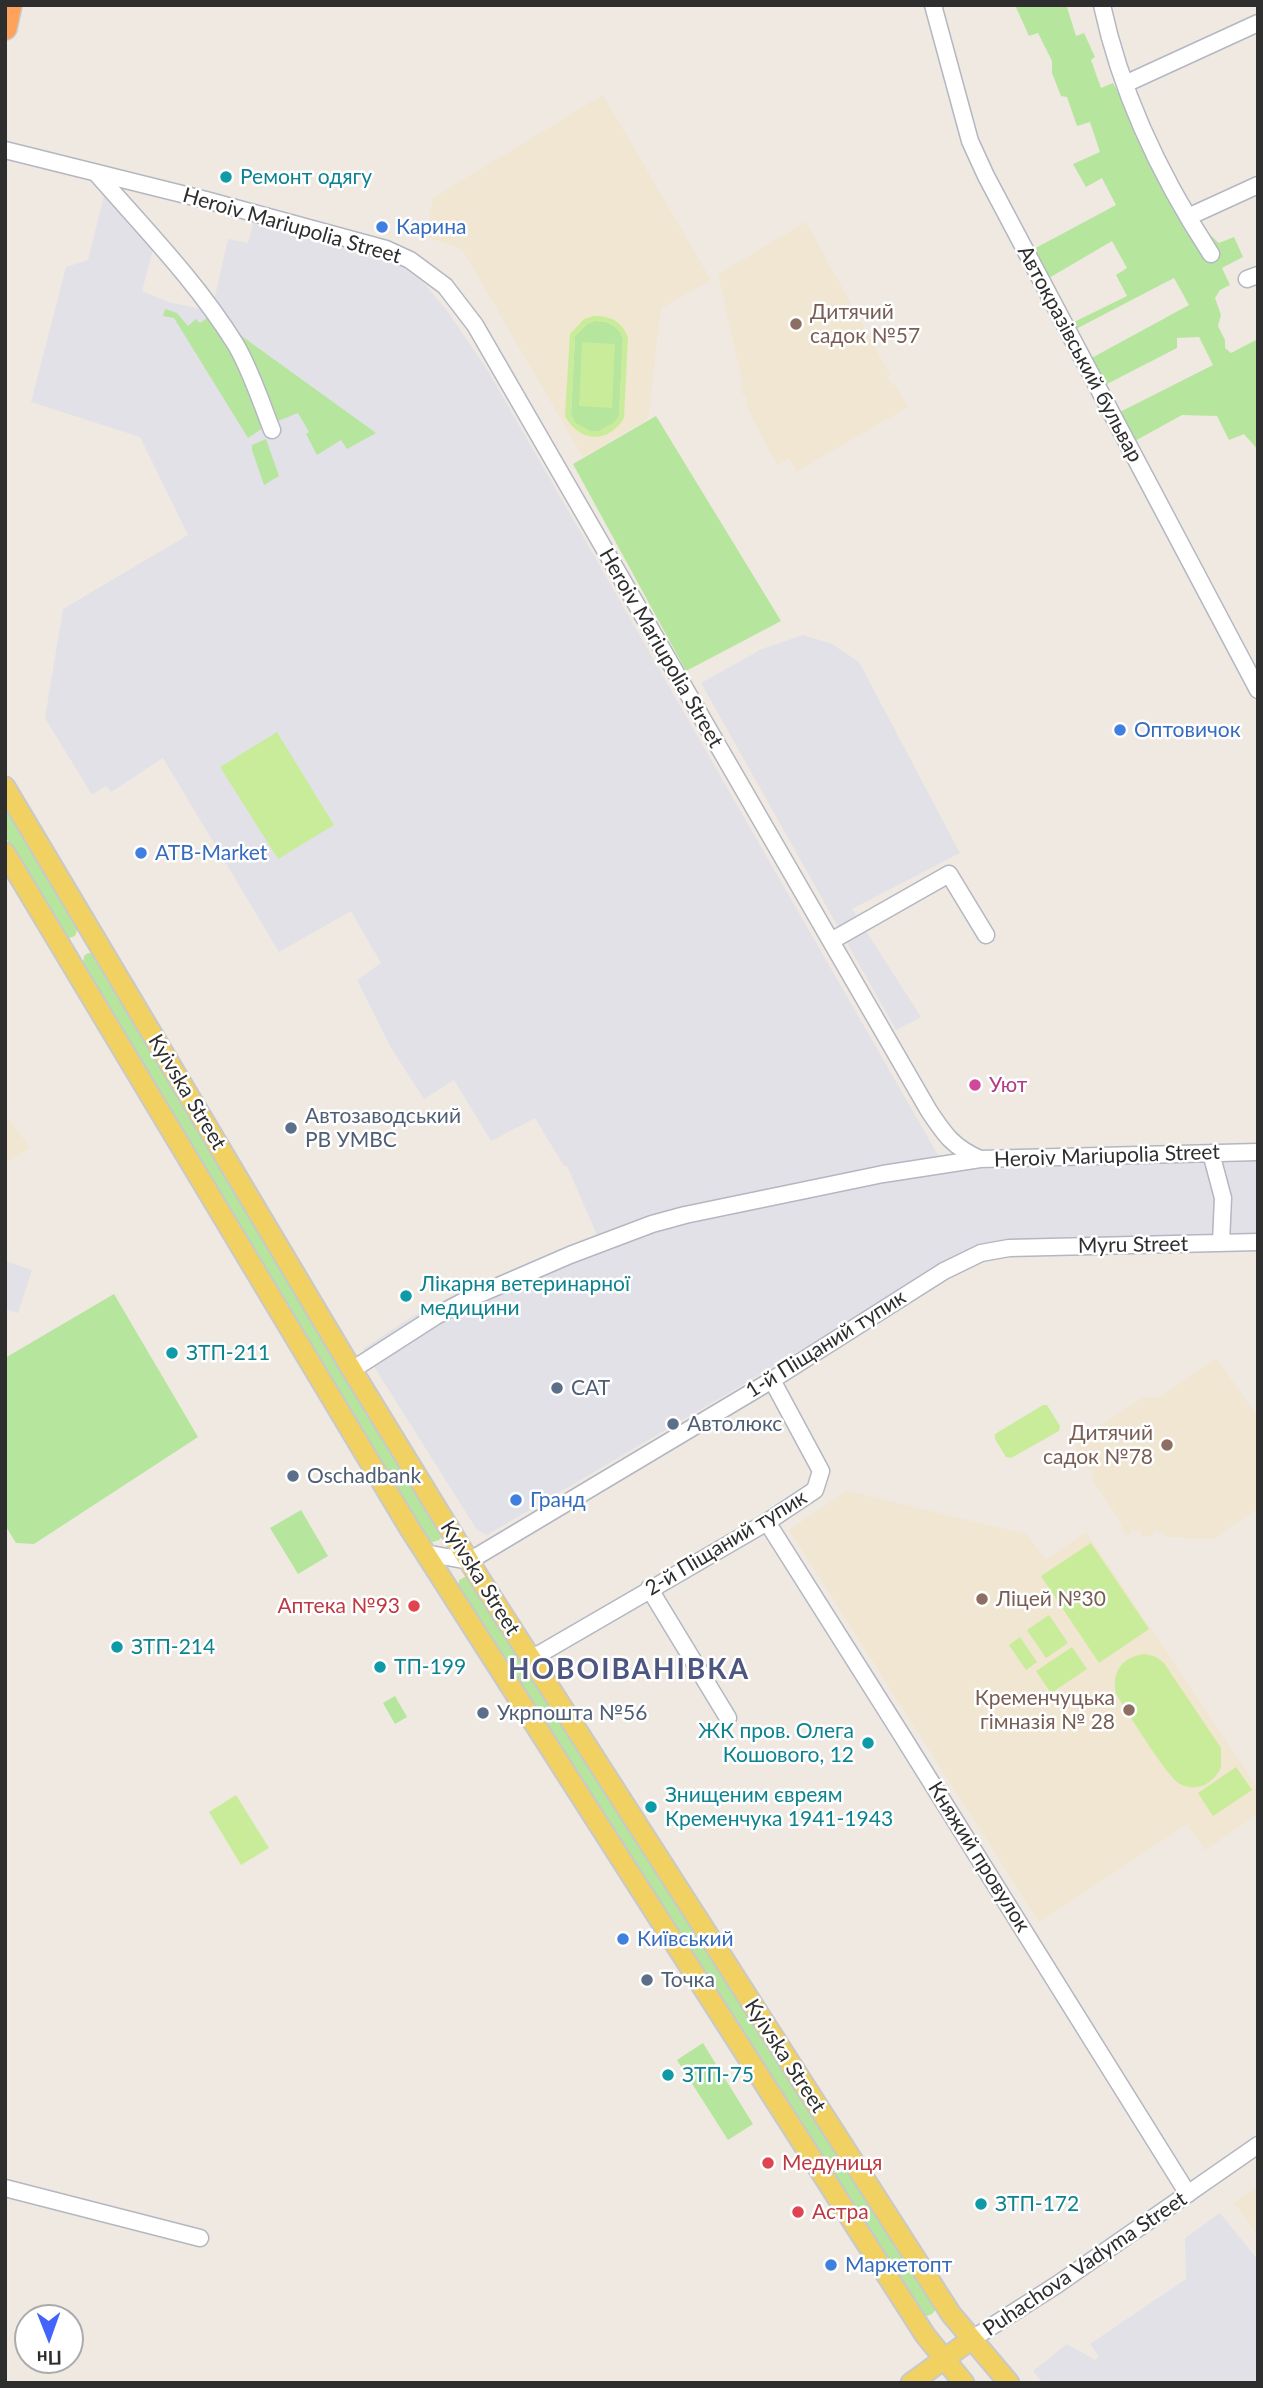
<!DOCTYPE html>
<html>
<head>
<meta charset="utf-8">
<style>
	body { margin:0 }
	#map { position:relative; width:1263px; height:2388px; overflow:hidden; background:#efe9e1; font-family:Lato,sans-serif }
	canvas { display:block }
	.frame { position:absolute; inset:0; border:7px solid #2e2e2e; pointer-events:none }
	.north { position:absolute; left:14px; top:2304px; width:70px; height:70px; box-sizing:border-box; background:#fff; border:2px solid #ababab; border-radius:50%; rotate:179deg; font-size:19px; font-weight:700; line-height:28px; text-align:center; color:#2e2e2e }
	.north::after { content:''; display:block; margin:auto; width:24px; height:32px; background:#4264fb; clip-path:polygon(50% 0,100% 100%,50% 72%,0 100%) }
</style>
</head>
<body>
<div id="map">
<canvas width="1263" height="2388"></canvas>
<div class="frame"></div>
<div class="north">Пн</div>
</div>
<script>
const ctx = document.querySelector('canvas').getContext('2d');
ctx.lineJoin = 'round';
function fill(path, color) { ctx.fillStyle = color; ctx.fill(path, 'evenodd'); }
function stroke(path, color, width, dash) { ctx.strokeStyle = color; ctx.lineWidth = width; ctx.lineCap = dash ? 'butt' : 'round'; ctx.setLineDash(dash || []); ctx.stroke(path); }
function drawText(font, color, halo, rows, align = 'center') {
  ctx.font = font + ' Lato,sans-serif'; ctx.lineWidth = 5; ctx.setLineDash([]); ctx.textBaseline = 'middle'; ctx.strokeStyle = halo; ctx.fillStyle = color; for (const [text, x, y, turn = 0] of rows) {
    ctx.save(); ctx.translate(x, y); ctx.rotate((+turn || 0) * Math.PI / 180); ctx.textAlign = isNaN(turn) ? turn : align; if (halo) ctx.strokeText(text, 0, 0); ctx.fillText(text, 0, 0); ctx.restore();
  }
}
const industrial = new Path2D(`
	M 104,196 L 154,246 L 142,291 L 168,302 L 197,308 L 213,305 L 228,239 L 248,243 L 254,221 L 380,257 L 402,266 L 423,282 L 448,312 L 488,371 L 938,1155 L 953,1170 L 1258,1160 L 1258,1237 L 998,1244 L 861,1315 L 487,1535 L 477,1530 L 363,1349 L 410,1318 L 454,1295 L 597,1235 L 567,1166 L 564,1166 L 535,1118 L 491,1141 L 454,1080 L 424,1099 L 391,1048 L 357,980 L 381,963 L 351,911 L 279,952 L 163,758 L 111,792 L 106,786 L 92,795 L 45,718 L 63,609 L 188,535 L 140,437 L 31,402 L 66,267 L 88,260 Z
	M 803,635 L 832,644 L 859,662 L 960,853 L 852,909 L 921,1017 L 896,1030 L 701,683 L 762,649 Z
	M 5,1261 L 32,1270 L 18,1313 L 5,1309 Z
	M 1220,2213 L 1258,2260 L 1258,2383 L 1043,2383 L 1033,2371 L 1067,2344 L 1095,2360 L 1099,2357 L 1090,2344 L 1186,2279 L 1185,2238 Z`);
const education = new Path2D(`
	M 603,95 L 711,280 L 661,308 L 648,419 L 583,457 L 462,249 L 430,238 L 427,230 L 433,198 Z
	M 806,222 L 890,375 L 887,377 L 892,386 L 895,385 L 908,407 L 797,471 L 789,458 L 777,465 L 748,409 L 746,398 L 741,392 L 743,385 L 718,274 Z
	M 5,1114 L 30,1148 L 5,1163 Z
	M 1216,1358 L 1258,1417 L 1258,1508 L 1213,1539 L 1164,1537 L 1163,1532 L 1153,1531 L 1153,1536 L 1141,1536 L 1141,1531 L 1131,1530 L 1131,1535 L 1125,1535 L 1118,1517 L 1092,1480 L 1093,1472 L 1076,1449 L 1076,1442 L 1142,1398 L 1159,1398 Z
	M 847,1491 L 1026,1534 L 1046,1560 L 1086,1532 L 1258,1788 L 1258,1814 L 1205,1850 L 1187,1824 L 1039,1922 L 789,1530 Z
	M 1258,2186 L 1258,2235 L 1234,2203 Z`);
const green = new Path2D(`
	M 1015,5 L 1070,5 L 1067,7 L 1076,36 L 1084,33 L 1095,57 L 1091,60 L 1101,88 L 1113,83 L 1119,94 L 1132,88 L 1170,178 L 1198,224 L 1219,243 L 1234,237 L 1243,257 L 1222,268 L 1230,285 L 1220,290 L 1215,298 L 1221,315 L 1218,326 L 1225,340 L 1225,348 L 1231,353 L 1258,339 L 1258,450 L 1244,434 L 1229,440 L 1217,416 L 1182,415 L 1133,442 L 1118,413 L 1213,365 L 1199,337 L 1177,338 L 1177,348 L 1103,386 L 1088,360 L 1189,305 L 1174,278 L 1074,330 L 1070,324 L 1127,296 L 1116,275 L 1127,268 L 1112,241 L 1049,278 L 1032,250 L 1116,205 L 1102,178 L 1086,187 L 1073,164 L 1100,152 L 1090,122 L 1077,126 L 1067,97 L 1061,96 L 1052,73 L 1052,61 L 1038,33 L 1029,36 Z
	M 165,309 L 177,313 L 188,326 L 196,319 L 200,323 L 207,318 L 236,359 L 263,428 L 248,438 L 174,318 L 163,316 Z
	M 595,321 C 609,321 617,325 623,338 L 619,416 L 614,423 L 599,431 L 590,431 L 575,423 L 571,415 L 575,336 L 587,324 Z
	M 232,326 L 243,337 L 376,433 L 347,449 L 341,440 L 317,455 L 306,434 L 309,432 L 298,413 L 278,421 L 247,349 Z
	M 656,416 L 781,621 L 686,671 L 573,464 Z
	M 266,439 L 279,476 L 264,485 L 252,450 L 252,445 Z
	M 5,803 L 78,927 L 75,936 L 69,938 L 63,935 L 5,836 Z
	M 88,953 L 95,954 L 443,1535 L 439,1540 L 433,1542 L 428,1539 L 83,964 L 84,956 Z
	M 114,1294 L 198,1437 L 34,1544 L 16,1543 L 5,1525 L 5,1358 Z
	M 301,1510 L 328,1556 L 298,1574 L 270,1528 Z
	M 467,1576 L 936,2309 L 932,2314 L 927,2316 L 921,2313 L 458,1587 L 459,1580 Z
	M 395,1696 L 407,1717 L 395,1724 L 383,1703 Z
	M 703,2043 L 753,2124 L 728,2140 L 677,2060 Z`);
const pitch = new Path2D(`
	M 594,316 C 611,316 621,321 628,337 L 624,418 C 608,444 580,443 565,416 L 570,334 L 584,319 ZM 595,321 C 609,321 617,325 623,338 L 619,416 L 614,423 L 599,431 L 590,431 L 575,423 L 571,415 L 575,336 L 587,324 Z
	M 582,342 L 615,344 L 612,408 L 579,406 Z
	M 277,732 L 334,825 L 278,859 L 220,767 Z
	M 1043,1405 L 1047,1405 L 1060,1426 L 1059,1431 L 1011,1458 L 1006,1457 L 995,1439 L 995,1434 Z
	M 1091,1543 L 1149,1629 L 1099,1663 L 1041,1576 Z
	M 1049,1615 L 1068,1643 L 1046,1658 L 1027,1630 Z
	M 1020,1637 L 1037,1662 L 1026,1670 L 1009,1645 Z
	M 1072,1647 L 1087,1669 L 1051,1693 L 1036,1671 Z
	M 1146,1654 L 1156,1657 L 1164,1663 L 1221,1748 L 1221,1768 C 1213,1783 1198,1793 1180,1784 C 1167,1777 1127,1711 1116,1694 C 1111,1671 1123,1656 1146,1654 Z
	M 1236,1767 L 1252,1790 L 1213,1816 L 1198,1793 Z
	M 236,1795 L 269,1848 L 241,1865 L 209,1812 Z`);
const minor = new Path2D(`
	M 933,5 L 970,141 L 986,176 L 1258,690
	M 1102,5 C 1121,94 1162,179 1211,254
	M 1125,84 L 1258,23
	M 5,150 L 206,200 L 386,249 L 410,260 L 445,286 L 475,325 L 929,1111 C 945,1135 953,1147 980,1159 L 1258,1152
	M 96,173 C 145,229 197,282 236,345 C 251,371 261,402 272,430
	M 1188,217 L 1258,185
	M 1247,279 L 1258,275
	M 831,941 L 949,874 L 986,935
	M 1211,1153 L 1223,1198 L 1221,1243
	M 352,1370 L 436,1316 L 466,1300 L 570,1255 L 652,1224 L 685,1215 L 883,1174 L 980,1159
	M 767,1522 C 909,1745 1049,1970 1188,2194
	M 425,1553 L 469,1561 L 772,1380 L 944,1271 L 981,1253 L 1009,1248 L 1258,1242
	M 649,1588 L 728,1718
	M 531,1659 L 767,1522 L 815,1490 L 821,1471 L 772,1380
	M 5,2188 L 200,2238
	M 972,2339 L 1058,2284 L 1258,2145`);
const major = new Path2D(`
	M 5,787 L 352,1370 L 480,1579 L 951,2314 L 1009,2383
	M 5,853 L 410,1529 L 925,2335 L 964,2383
	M 911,2383 L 972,2339`);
const highway = new Path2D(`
	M 5,28 L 10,5`);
const markers = [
	[226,177,7,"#0f9aa8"],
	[382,227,7,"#3f7fe0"],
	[796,324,7,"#8d6e63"],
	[1120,730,7,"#3f7fe0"],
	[141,853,7,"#3f7fe0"],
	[975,1085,7,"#d1479c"],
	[291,1128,7,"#5c6f8a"],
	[406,1296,7,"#0f9aa8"],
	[172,1353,7,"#0f9aa8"],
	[557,1388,7,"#5c6f8a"],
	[673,1424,7,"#5c6f8a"],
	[1167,1445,7,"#8d6e63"],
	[293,1476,7,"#5c6f8a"],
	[516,1500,7,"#3f7fe0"],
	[982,1599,7,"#8d6e63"],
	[414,1606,7,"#e0444e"],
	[117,1647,7,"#0f9aa8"],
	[380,1667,7,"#0f9aa8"],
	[1129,1710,7,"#8d6e63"],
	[483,1713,7,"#5c6f8a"],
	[868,1743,7,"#0f9aa8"],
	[651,1807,7,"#0f9aa8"],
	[623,1939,7,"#3f7fe0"],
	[647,1980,7,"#5c6f8a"],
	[668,2075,7,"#0f9aa8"],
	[768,2163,7,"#e0444e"],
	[981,2204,7,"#0f9aa8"],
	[798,2212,7,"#e0444e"],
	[831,2265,7,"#3f7fe0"]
];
const cultureNames = [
	["Ремонт одягу",240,177],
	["Лікарня ветеринарної",420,1284],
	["медицини",420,1308],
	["ЗТП-211",186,1353],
	["ЗТП-214",131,1647],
	["ТП-199",394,1667],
	["ЖК пров. Олега",854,1731,"right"],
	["Кошового, 12",854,1755,"right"],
	["Знищеним євреям",665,1795],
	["Кременчука 1941-1943",665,1819],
	["ЗТП-75",682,2075],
	["ЗТП-172",995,2204]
];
const streetNames = [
	["Heroiv Mariupolia Street",292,226,16],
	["Автокразівський бульвар",1080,354,62],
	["Heroiv Mariupolia Street",661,648,60],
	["Kyivska Street",187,1092,59],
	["Heroiv Mariupolia Street",1107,1156,-2],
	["Myru Street",1133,1245,-1],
	["1-й Піщаний тупик",826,1344,-32],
	["2-й Піщаний тупик",726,1543,-31],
	["Kyivska Street",480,1578,58],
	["Княжий провулок",979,1857,58],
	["Kyivska Street",785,2056,57],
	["Puhachova Vadyma Street",1085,2264,-34]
];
const shopNames = [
	["Карина",396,227],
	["Оптовичок",1134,730],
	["ATB-Market",155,853],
	["Гранд",530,1500],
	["Київський",637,1939],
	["Маркетопт",845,2265]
];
const educationNames = [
	["Дитячий",810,312],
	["садок №57",810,336],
	["Дитячий",1153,1433,"right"],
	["садок №78",1153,1457,"right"],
	["Ліцей №30",996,1599],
	["Кременчуцька",1115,1698,"right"],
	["гімназія № 28",1115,1722,"right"]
];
const hotelNames = [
	["Уют",989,1085]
];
const serviceNames = [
	["Автозаводський",305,1116],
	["РВ УМВС",305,1140],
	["САТ",571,1388],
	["Автолюкс",687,1424],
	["Oschadbank",307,1476],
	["Укрпошта №56",497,1713],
	["Точка",661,1980]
];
const healthNames = [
	["Аптека №93",400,1606,"right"],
	["Медуниця",782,2163],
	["Астра",812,2212]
];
const districtNames = [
	["НОВОІВАНІВКА",629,1670]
];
fill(industrial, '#e3e1e8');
fill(education, '#f0e6d1');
fill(green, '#b6e59e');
fill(pitch, '#c9ec9a');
stroke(minor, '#b4b7c1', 19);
stroke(major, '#c9c9c9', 23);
stroke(highway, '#c9c9c9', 26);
stroke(minor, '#fff', 16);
stroke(major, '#f2d163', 19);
stroke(highway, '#ffa35c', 23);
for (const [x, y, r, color] of markers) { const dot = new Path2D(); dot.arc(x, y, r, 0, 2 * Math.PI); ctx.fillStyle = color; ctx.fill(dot); stroke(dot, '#fff', 2.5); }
drawText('21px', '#0d838f', '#fff', cultureNames, 'left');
drawText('21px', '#2e2e2e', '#fff', streetNames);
drawText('21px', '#366cbe', '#fff', shopNames, 'left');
drawText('21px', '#785e54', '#fff', educationNames, 'left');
drawText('21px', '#b23c85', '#fff', hotelNames, 'left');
drawText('21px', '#4e5e75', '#fff', serviceNames, 'left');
drawText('21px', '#be3a42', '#fff', healthNames, 'left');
ctx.letterSpacing = '2px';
drawText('bold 28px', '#4d5680', '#fff', districtNames);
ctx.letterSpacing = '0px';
</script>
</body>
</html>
